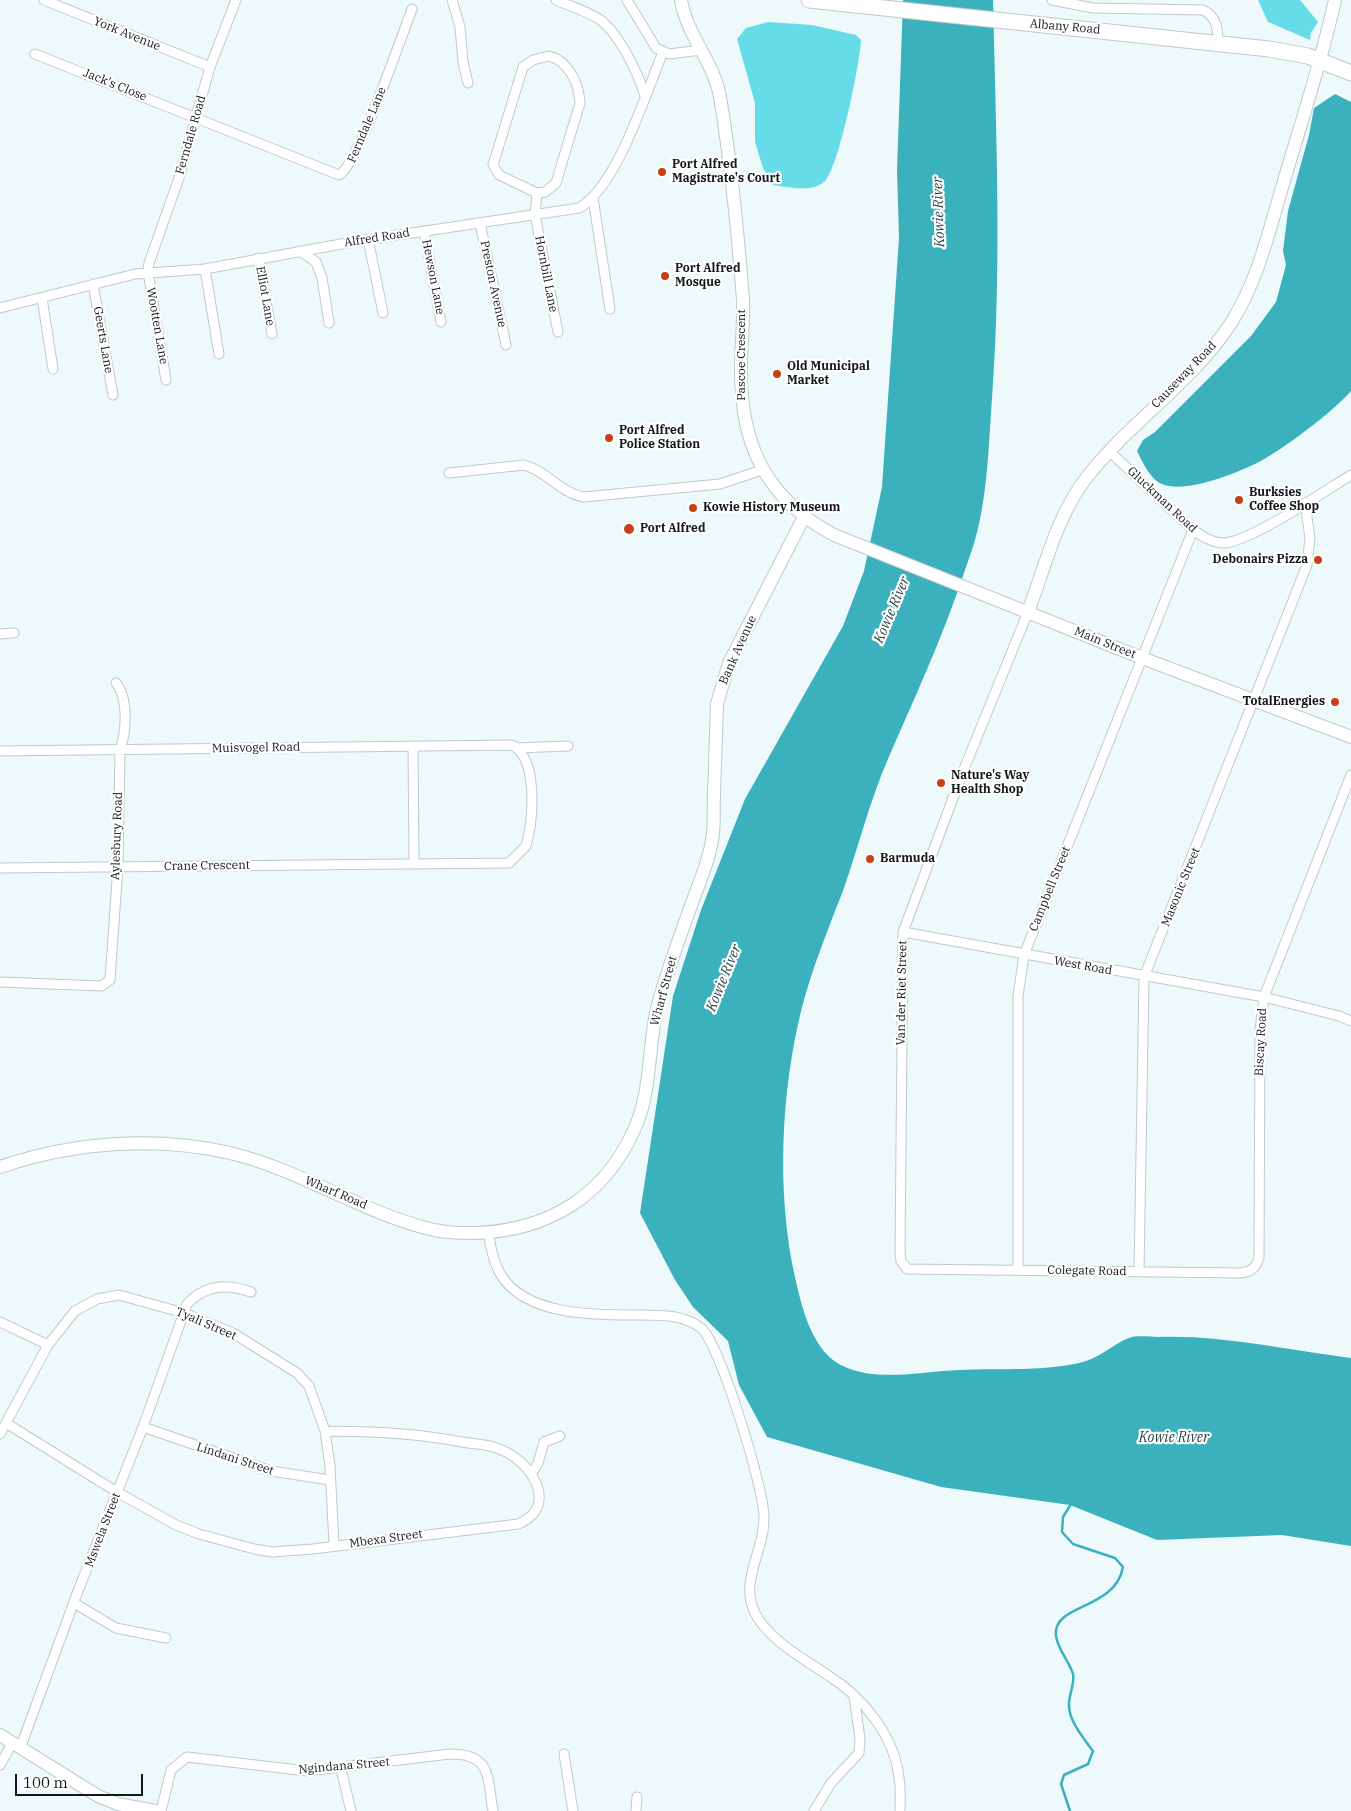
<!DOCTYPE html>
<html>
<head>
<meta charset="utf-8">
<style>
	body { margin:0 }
	#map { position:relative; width:1351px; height:1811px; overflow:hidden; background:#edf9fb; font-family:"IBM Plex Serif",serif }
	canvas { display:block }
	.scale { position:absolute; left:15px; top:1774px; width:128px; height:22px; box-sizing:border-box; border:2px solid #131718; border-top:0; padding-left:6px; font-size:15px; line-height:18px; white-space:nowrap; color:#131718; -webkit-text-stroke:4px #fff; paint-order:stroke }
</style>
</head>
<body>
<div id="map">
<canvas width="1351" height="1811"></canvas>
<div class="scale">100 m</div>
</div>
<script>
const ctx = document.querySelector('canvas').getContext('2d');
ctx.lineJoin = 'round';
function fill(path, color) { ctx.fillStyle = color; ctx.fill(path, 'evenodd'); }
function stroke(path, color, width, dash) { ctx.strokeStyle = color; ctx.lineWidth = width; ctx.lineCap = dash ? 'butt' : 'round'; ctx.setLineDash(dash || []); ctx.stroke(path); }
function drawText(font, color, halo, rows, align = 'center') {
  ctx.font = font + ' "IBM Plex Serif",serif'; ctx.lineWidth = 4.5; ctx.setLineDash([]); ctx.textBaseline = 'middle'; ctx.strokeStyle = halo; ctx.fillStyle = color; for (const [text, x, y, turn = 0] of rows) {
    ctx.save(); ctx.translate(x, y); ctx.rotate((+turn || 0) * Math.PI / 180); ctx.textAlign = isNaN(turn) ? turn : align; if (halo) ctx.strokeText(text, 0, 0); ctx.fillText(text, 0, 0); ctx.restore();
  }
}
const green = new Path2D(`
	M 1258,0 L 1300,0 L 1318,22 L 1311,33 L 1310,40 L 1268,22 Z
	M 768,22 L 812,25 L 856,35 L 861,40 C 860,63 839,167 825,181 C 813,193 787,187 773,185 L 763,168 L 755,142 L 755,103 L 737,39 L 746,28 Z`);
const water = new Path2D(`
	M 903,0 L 993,0 C 996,133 1002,266 992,398 C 989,440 988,483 979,524 C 975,543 968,561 962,579 C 941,641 914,699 888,759 C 870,800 859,845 844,888 C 829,927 813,966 802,1007 C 781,1091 776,1192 795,1277 C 802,1308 812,1353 845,1367 C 879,1382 924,1371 960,1370 C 1000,1368 1049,1372 1086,1361 C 1102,1356 1115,1343 1129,1338 C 1137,1335 1150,1337 1158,1337 C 1223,1335 1287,1350 1351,1358 L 1351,1546 L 1282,1535 L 1157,1540 L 1070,1505 L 941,1487 L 767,1437 L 739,1385 L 728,1341 L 693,1307 L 675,1280 L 640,1213 L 673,996 L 701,910 L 745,799 L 843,626 L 864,571 L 882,487 L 899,238 L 897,170 Z
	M 1335,94 L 1351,102 L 1351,391 C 1334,411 1281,451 1257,463 C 1234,474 1185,494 1162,484 C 1150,479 1142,461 1137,451 L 1143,440 L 1155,432 L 1251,336 L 1276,302 L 1286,265 L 1283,251 L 1288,211 L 1309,135 L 1314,108 Z`);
const stream = new Path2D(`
	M 1070,1811 L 1061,1784 L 1064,1775 L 1088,1764 L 1093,1751 C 1084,1739 1068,1720 1069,1704 C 1069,1695 1075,1682 1073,1674 C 1069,1661 1058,1650 1056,1636 C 1052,1603 1115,1611 1123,1567 L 1115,1558 L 1073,1544 L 1062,1532 L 1063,1517 L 1071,1504`);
const street = new Path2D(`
	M 44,0 L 210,67
	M 452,0 L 460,27 L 463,62 L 468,83
	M 556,0 C 570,6 586,11 599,19 C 619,33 638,73 645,96
	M 627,0 L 656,48 L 669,54 L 701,50
	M 1052,0 L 1093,8 L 1203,10 C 1217,17 1218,29 1218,43
	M 35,54 L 339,175 C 357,167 402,35 412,9
	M 549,56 C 569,61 579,84 580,103 L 556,183 L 545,192 L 537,193 L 499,175 L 493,165 L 523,67 L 533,60 Z
	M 537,193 L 535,215 L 558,332
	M 593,198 L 610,309
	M 480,223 L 506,345
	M 424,231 L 441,322
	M 368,239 L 383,313
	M 300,251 L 316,262 L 322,278 L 329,323
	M 258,258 L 272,334
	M 205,269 L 219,354
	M 93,284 L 113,395
	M 42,298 L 53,369
	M 0,308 L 135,274 L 205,269 L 352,242 L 579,208 C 617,187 646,93 663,52
	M 166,380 L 148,272 L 149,263 L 179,178 L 210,67 L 236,0
	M 1109,451 L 1193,530 C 1202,536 1212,543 1224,543 C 1250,542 1325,491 1351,475
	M 449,473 L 524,465 C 547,471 560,493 584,497 L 720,484 L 762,470
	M 1028,612 L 962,774 L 903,932 L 900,1253 L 901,1261 L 907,1269 L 1240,1273 C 1251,1272 1256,1268 1259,1258 L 1260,1030 L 1264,997 L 1351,775
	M 0,634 L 14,633
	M 413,746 L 414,863
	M 517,748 L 568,746
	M 0,751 L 512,745 C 539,759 533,821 526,846 L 509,863 L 0,868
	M 903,932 L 1264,997 L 1339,1016 L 1351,1021
	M 0,982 L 101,986 L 110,980 L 118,866 L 120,750 C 126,732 129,699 116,683
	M 488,1232 C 491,1247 493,1262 501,1275 C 526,1316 596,1315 637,1315 C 658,1315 683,1314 701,1328 C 720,1344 764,1488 764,1517 C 765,1553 735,1585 759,1620 C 777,1645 804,1659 829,1676 C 863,1697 895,1737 899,1778 C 901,1789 900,1800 900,1811
	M 1018,1269 L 1018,996 L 1024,955 L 1193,530
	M 1139,1272 L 1144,977 L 1307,565 L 1310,538 L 1305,503
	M 0,1322 L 48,1345
	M 6,1423 L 117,1492 L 176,1525 L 199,1534 L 254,1549 L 272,1552 L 313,1549 L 518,1524 C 562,1506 529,1457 496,1448 C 486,1444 473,1444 462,1442 C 416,1433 372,1431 325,1431
	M 143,1427 L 271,1471 L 330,1480
	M 0,1434 L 48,1345 L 75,1311 L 97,1299 L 119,1295 L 184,1313 L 233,1333 L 297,1373 L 309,1386 L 325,1431 L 330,1466 L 334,1545
	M 532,1473 L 538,1463 L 544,1442 L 560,1436
	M 74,1603 L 116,1628 L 166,1638
	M 21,1746 L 78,1591 L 143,1427 L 187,1304 C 205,1285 227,1283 251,1292
	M 564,1754 L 573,1811
	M 0,1765 L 13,1742
	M 341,1769 L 351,1811
	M 161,1811 L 171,1770 L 187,1757 L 307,1771 L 450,1754 C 492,1754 487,1777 493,1811
	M 636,1811 L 637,1797
	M 814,1811 L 831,1783 L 859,1753 L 860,1739 L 854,1696`);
const secondary = new Path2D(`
	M 681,0 C 687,36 714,62 720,97 C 731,162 738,234 743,300 C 744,323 741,345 741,368 C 740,444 766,499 834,535 L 1142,658 L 1351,737
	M 1028,612 C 1045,567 1057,515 1087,477 C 1129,423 1190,384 1229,326 C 1259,281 1270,226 1286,174 C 1303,117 1322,59 1335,0
	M 0,1167 C 73,1142 154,1136 230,1153 C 298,1169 358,1210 426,1228 C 443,1233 460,1233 477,1233 C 548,1230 604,1197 634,1130 C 651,1094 648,1052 656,1013 C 665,975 680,937 693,900 C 700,881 709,861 712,840 C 715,826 713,810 714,795 C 715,765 716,734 717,704 L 729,663 L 804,517
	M 0,1735 L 98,1796 L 118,1804 L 155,1811`);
const primary = new Path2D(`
	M 809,0 L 1269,49 L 1308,56 L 1351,73`);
const markers = [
	[662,172,5,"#c84015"],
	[665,276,5,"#c84015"],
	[777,374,5,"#c84015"],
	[609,438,5,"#c84015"],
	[1239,500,5,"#c84015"],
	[693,508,5,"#c84015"],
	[629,529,6,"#c84015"],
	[1318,560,5,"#c84015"],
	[1335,702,5,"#c84015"],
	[941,783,5,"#c84015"],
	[870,859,5,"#c84015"]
];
const streetNames = [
	["Albany Road",1065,27,5],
	["York Avenue",127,34,22],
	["Jack's Close",115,85,22],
	["Ferndale Lane",367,125,-67],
	["Ferndale Road",191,135,-74],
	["Alfred Road",377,238,-9],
	["Hornbill Lane",546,274,79],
	["Hewson Lane",433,277,79],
	["Preston Avenue",493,284,78],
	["Elliot Lane",265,296,80],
	["Wootten Lane",157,326,80],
	["Geerts Lane",103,340,80],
	["Pascoe Crescent",742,355,-90],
	["Causeway Road",1184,375,-46],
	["Gluckman Road",1162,500,43],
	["Main Street",1105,643,22],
	["Bank Avenue",738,650,-66],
	["Muisvogel Road",256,748,-1],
	["Aylesbury Road",117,836,-88],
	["Crane Crescent",207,866,-1],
	["Masonic Street",1181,887,-68],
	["Campbell Street",1050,889,-68],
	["West Road",1083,966,10],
	["Wharf Street",664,991,-75],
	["Van der Riet Street",902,993,-89],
	["Biscay Road",1261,1042,-87],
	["Wharf Road",336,1193,23],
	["Colegate Road",1087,1271,1],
	["Tyali Street",206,1324,23],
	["Lindani Street",235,1459,18],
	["Mswela Street",103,1530,-69],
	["Mbexa Street",386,1539,-8],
	["Ngindana Street",344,1766,-5]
];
const poiNames = [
	["Port Alfred",672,165],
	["Magistrate's Court",672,179],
	["Port Alfred",675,269],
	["Mosque",675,283],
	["Old Municipal",787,367],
	["Market",787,381],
	["Port Alfred",619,431],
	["Police Station",619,445],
	["Burksies",1249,493],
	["Coffee Shop",1249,507],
	["Kowie History Museum",703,508],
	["Port Alfred",640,529],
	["Debonairs Pizza",1308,560,"right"],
	["TotalEnergies",1325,702,"right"],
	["Nature's Way",951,776],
	["Health Shop",951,790],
	["Barmuda",880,859]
];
const waterNames = [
	["Kowie River",939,212,-92],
	["Kowie River",892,610,-67],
	["Kowie River",724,978,-68],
	["Kowie River",1174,1438]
];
fill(green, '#67dce9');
fill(water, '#3bb1bd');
stroke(stream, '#3bb1bd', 2.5);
stroke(street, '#becacb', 11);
stroke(secondary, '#becacb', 14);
stroke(primary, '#becacb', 17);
stroke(street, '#fff', 9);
stroke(secondary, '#fff', 12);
stroke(primary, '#fff', 15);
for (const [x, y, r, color] of markers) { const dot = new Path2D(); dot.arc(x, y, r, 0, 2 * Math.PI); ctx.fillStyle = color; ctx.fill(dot); stroke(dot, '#fff', 2); }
drawText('12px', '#131718', '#fff', streetNames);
drawText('bold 12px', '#131718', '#fff', poiNames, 'left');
drawText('italic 14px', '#294346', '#fff', waterNames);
</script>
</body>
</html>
